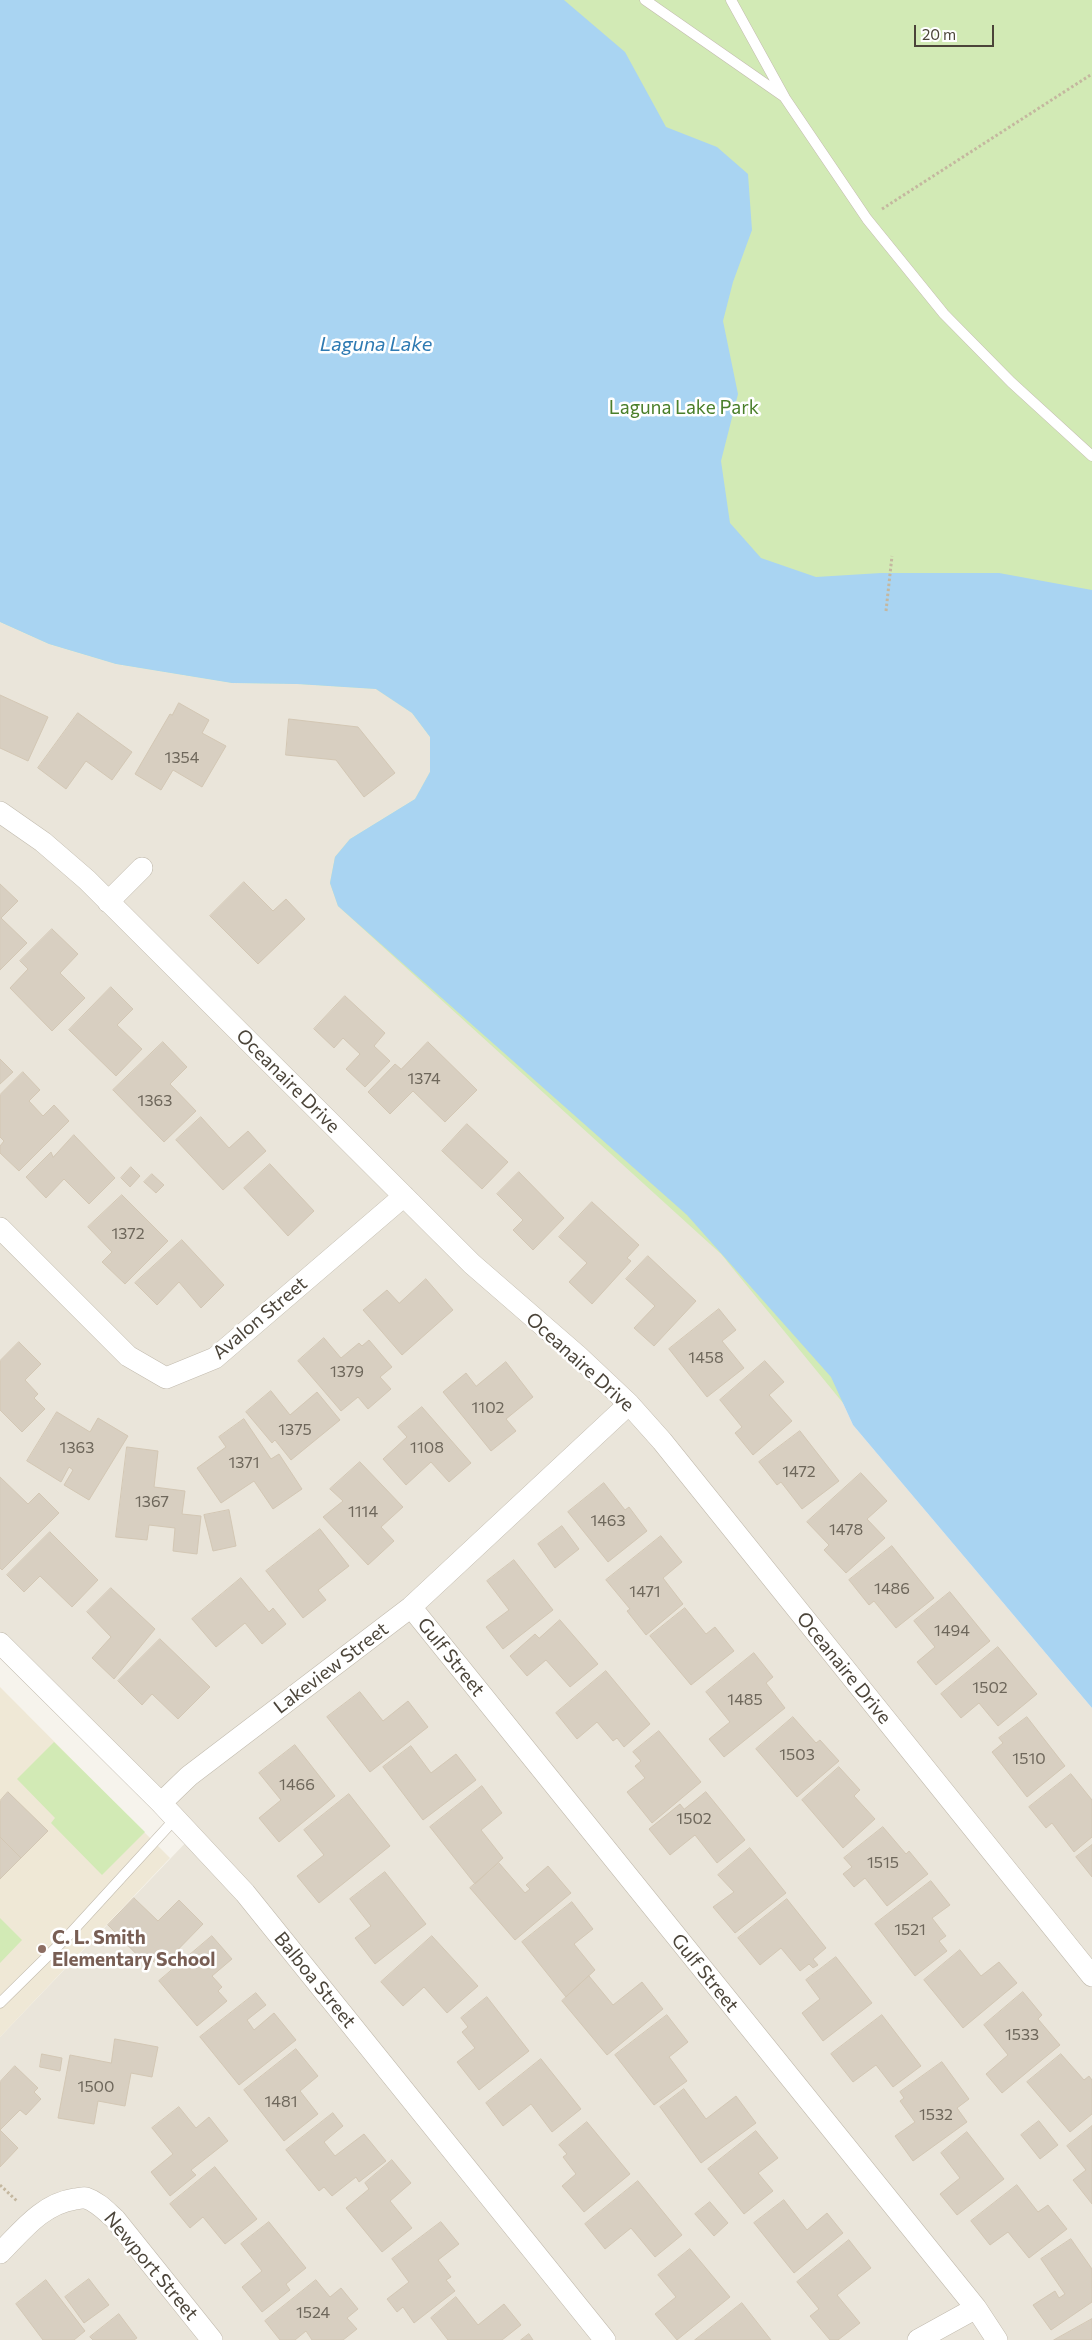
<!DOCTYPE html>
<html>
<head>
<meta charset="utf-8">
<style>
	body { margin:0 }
	#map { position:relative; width:1092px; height:2340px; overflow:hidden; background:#f6f3ec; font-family:Commissioner,sans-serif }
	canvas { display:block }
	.scale { position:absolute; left:914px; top:25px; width:80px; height:22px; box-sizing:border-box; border:2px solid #4b4439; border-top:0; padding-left:6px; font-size:15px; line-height:18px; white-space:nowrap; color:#4b4439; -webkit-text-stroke:4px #fff; paint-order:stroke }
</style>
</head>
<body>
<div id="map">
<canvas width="1092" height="2340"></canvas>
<div class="scale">20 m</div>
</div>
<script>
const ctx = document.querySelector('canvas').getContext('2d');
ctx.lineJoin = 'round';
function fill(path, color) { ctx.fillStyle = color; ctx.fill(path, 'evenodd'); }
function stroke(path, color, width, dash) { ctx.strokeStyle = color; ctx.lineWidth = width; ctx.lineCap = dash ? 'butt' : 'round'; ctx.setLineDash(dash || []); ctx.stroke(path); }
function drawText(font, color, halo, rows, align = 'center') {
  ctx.font = font + ' Commissioner,sans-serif'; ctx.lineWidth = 5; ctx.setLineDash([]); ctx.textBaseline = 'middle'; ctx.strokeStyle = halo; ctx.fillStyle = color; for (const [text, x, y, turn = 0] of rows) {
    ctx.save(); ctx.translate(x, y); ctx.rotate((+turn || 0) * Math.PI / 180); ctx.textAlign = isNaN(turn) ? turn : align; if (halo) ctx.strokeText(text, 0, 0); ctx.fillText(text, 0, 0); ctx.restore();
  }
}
const residential = new Path2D(`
	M 0,622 L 49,644 L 116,664 L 232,683 L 297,684 L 377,689 L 412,713 L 430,737 L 431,771 L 415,799 L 350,839 L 831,1377 L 853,1425 L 1092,1708 L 1092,2340 L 0,2340 L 0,2037 L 192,1836 L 0,1643 Z`);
const education = new Path2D(`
	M 0,1687 L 170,1858 L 0,2037 Z`);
const green = new Path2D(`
	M 0,0 L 1092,0 L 1092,1707 L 721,1254 L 338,906 L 330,883 L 335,857 L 350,839 L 415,799 L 430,772 L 430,737 L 412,713 L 376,689 L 297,684 L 232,683 L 116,664 L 49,644 L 0,622 Z
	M 54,1742 L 145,1832 L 102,1875 L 51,1823 L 55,1818 L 17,1779 Z
	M 0,1918 L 22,1940 L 0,1963 Z`);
const water = new Path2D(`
	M 0,0 L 564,0 L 625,52 L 666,127 L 717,147 L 748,174 L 752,230 L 733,282 L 723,321 L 738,394 L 721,461 L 730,523 L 761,558 L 816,577 L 881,573 L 999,573 L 1092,590 L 1092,1708 L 853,1425 L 831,1377 L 687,1215 L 338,906 L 330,883 L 335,857 L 350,839 L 415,799 L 430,772 L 430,737 L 412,713 L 376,689 L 297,684 L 232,683 L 116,664 L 49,644 L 0,622 Z`);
const building = new Path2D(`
	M 0,695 L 48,717 L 28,761 L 0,748 Z
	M 179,703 L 209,720 L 202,733 L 226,746 L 202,787 L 173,770 L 161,790 L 135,774 L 170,714 L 172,715 Z
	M 78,713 L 132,752 L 112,780 L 86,761 L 66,789 L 38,768 Z
	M 289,719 L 358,727 L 395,773 L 364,797 L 336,760 L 286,755 Z
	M 244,882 L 273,911 L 286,899 L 305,919 L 258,964 L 210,916 Z
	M 0,884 L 18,901 L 1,918 L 27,943 L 0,970 Z
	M 52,929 L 78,954 L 60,973 L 85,998 L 52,1031 L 10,988 L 28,969 L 20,961 Z
	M 111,987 L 133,1009 L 117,1025 L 142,1049 L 116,1076 L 69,1030 Z
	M 345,996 L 385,1033 L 374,1046 L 390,1061 L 365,1087 L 346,1069 L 360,1054 L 343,1038 L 334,1048 L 314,1029 Z
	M 163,1042 L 187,1067 L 170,1084 L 196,1111 L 164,1142 L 113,1090 Z
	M 428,1042 L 477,1090 L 445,1122 L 413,1091 L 390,1114 L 368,1092 L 395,1064 L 401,1069 Z
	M 0,1059 L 13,1072 L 0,1084 Z
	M 23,1072 L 40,1090 L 29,1101 L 43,1116 L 54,1105 L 69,1121 L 19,1171 L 0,1153 L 0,1146 L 4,1141 L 0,1137 L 0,1095 Z
	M 201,1117 L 229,1148 L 248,1131 L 266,1151 L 223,1190 L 176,1140 Z
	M 467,1124 L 508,1162 L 482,1189 L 442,1151 Z
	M 74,1135 L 115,1178 L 89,1204 L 64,1179 L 46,1198 L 26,1177 L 51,1152 L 53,1157 Z
	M 270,1164 L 314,1211 L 288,1236 L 244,1188 Z
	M 131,1167 L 140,1176 L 130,1187 L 121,1178 Z
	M 519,1172 L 564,1218 L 533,1250 L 513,1230 L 523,1220 L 497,1194 Z
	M 152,1174 L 164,1185 L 156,1193 L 144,1182 Z
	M 122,1195 L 168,1241 L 125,1284 L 102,1262 L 112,1252 L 88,1227 Z
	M 592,1202 L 639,1245 L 627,1258 L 631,1261 L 592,1304 L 569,1282 L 587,1263 L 559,1237 Z
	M 182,1240 L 224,1285 L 201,1308 L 179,1282 L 157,1305 L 135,1283 Z
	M 648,1256 L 696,1301 L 654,1346 L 634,1328 L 655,1306 L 626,1279 Z
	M 426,1279 L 453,1310 L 402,1355 L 363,1310 L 387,1290 L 399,1303 Z
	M 719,1309 L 736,1330 L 722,1341 L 744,1368 L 707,1397 L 669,1349 Z
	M 324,1338 L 341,1358 L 359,1343 L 362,1346 L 369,1340 L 392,1367 L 380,1377 L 391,1389 L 368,1409 L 358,1397 L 341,1411 L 298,1361 Z
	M 19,1342 L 41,1364 L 25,1380 L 38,1394 L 34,1398 L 45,1409 L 22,1432 L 0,1410 L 0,1361 Z
	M 765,1361 L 784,1382 L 769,1395 L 792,1421 L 753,1455 L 735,1433 L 742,1427 L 720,1400 Z
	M 506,1362 L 533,1397 L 506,1419 L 516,1431 L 491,1451 L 443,1392 L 466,1373 L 476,1386 Z
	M 271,1391 L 290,1415 L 317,1392 L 340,1420 L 291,1460 L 275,1440 L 272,1443 L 246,1412 Z
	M 422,1407 L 471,1463 L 449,1482 L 431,1462 L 406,1485 L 383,1459 L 407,1437 L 398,1427 Z
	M 57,1412 L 90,1432 L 98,1418 L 128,1436 L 89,1500 L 64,1485 L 73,1470 L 69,1467 L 61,1482 L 27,1461 Z
	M 244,1419 L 271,1459 L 279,1454 L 302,1489 L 273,1509 L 254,1481 L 221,1503 L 197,1468 L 226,1447 L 219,1437 Z
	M 800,1431 L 839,1481 L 802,1509 L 781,1482 L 777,1485 L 759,1462 Z
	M 127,1447 L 158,1451 L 154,1487 L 185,1491 L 182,1514 L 201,1516 L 197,1554 L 173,1551 L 175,1528 L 149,1525 L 147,1540 L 116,1537 Z
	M 360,1462 L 403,1507 L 381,1527 L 394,1541 L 368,1565 L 323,1517 L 343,1501 L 330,1489 Z
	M 861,1473 L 887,1501 L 867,1519 L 885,1538 L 846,1573 L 824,1550 L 829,1545 L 807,1522 Z
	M 0,1477 L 28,1504 L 39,1493 L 59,1513 L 2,1570 L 0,1568 Z
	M 604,1483 L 625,1510 L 629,1507 L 647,1531 L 608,1562 L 568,1512 Z
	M 229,1510 L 236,1546 L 213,1551 L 204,1515 Z
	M 562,1526 L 579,1549 L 555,1568 L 538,1544 Z
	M 320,1529 L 349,1566 L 318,1590 L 326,1600 L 303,1618 L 266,1571 Z
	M 50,1532 L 98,1580 L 72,1607 L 40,1576 L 24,1592 L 7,1575 Z
	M 661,1536 L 682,1562 L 663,1578 L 683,1604 L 646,1635 L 627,1611 L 630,1609 L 606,1580 Z
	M 892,1546 L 934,1598 L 896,1628 L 874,1601 L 869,1605 L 849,1580 Z
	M 514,1560 L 553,1610 L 503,1649 L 486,1627 L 509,1610 L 487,1581 Z
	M 241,1578 L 269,1612 L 273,1608 L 286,1624 L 262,1644 L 245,1623 L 216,1647 L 192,1619 Z
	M 111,1588 L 155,1629 L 114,1679 L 92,1658 L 111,1637 L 87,1612 Z
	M 950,1592 L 990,1641 L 936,1685 L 917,1662 L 935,1647 L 914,1621 Z
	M 685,1608 L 706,1634 L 715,1627 L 734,1651 L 691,1685 L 650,1636 Z
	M 560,1620 L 598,1664 L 570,1687 L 546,1660 L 527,1676 L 510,1656 L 535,1634 L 539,1638 Z
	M 160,1639 L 210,1687 L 178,1719 L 152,1694 L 142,1705 L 118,1681 Z
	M 998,1647 L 1037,1694 L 998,1726 L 979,1703 L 961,1718 L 941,1694 Z
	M 754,1653 L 773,1677 L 766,1683 L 785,1708 L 724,1757 L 709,1739 L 730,1722 L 706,1692 Z
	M 606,1671 L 650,1724 L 624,1747 L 617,1738 L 613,1741 L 597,1722 L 577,1739 L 556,1713 Z
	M 360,1692 L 383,1721 L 408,1701 L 428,1727 L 370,1772 L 327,1717 Z
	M 793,1717 L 816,1743 L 820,1740 L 839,1761 L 797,1797 L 756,1749 Z
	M 1027,1717 L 1065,1766 L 1027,1797 L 992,1752 L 1003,1743 L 999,1738 Z
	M 659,1731 L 701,1782 L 652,1823 L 627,1792 L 645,1778 L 635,1766 L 641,1761 L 633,1752 Z
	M 295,1745 L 335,1796 L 279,1842 L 259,1818 L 281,1800 L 259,1773 Z
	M 411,1746 L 431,1773 L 456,1754 L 476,1780 L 423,1820 L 383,1767 Z
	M 839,1767 L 860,1790 L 854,1796 L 875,1819 L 843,1848 L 802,1800 Z
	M 1071,1774 L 1092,1800 L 1092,1837 L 1074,1852 L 1052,1823 L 1046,1828 L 1029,1807 Z
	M 482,1786 L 502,1813 L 481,1830 L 503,1858 L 475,1884 L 430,1827 Z
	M 8,1792 L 48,1831 L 21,1858 L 0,1837 L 0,1801 Z
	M 706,1792 L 745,1840 L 717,1863 L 695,1835 L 670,1855 L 649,1829 L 680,1804 L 684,1809 Z
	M 349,1794 L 390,1846 L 319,1903 L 297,1876 L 324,1855 L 304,1830 Z
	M 883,1827 L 906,1854 L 909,1851 L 928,1874 L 887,1906 L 865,1878 L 854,1887 L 843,1874 L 852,1867 L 844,1858 Z
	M 0,1837 L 21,1858 L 0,1879 Z
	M 1092,1845 L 1092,1877 L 1076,1857 Z
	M 750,1848 L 786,1893 L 735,1933 L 713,1907 L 734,1892 L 718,1875 Z
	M 499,1863 L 525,1893 L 530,1889 L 526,1885 L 548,1866 L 571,1893 L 515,1940 L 470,1888 Z
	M 385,1872 L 426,1924 L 375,1964 L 355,1938 L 371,1926 L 350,1899 Z
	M 931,1881 L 950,1905 L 932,1918 L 946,1936 L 939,1941 L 947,1951 L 915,1976 L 875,1924 Z
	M 134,1898 L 158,1921 L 179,1900 L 203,1924 L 160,1968 L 149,1957 L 144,1962 L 108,1925 Z
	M 787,1899 L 826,1948 L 813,1959 L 818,1965 L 813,1968 L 809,1964 L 800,1971 L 781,1948 L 760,1965 L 738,1938 Z
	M 572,1902 L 593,1929 L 574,1944 L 595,1970 L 566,1997 L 522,1942 Z
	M 212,1936 L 232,1959 L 212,1976 L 222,1987 L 218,1991 L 227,2001 L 197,2026 L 159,1981 Z
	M 432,1936 L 478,1986 L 447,2013 L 424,1987 L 403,2006 L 381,1982 Z
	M 960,1950 L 981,1976 L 999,1962 L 1017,1983 L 963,2028 L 924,1980 Z
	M 836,1957 L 872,2003 L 823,2041 L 802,2013 L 820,1999 L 806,1980 Z
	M 589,1976 L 613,2005 L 642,1982 L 663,2009 L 607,2055 L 562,2001 Z
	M 1023,1992 L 1042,2015 L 1038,2019 L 1060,2045 L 1002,2093 L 986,2074 L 1008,2055 L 984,2025 Z
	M 256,1993 L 266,2005 L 247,2020 L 254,2030 L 274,2013 L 296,2040 L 239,2085 L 200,2037 Z
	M 487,1997 L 529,2051 L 479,2090 L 457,2062 L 475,2048 L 462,2032 L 468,2027 L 461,2018 Z
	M 667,2015 L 688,2042 L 669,2057 L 687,2081 L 654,2105 L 615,2055 Z
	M 882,2015 L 921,2066 L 893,2087 L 876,2065 L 853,2082 L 831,2054 Z
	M 115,2039 L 158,2047 L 152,2077 L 131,2073 L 125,2106 L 98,2101 L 94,2124 L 58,2118 L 70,2055 L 111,2063 Z
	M 296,2049 L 318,2076 L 300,2091 L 318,2114 L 284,2141 L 244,2090 Z
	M 42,2054 L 62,2058 L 60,2071 L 40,2067 Z
	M 1061,2054 L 1084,2080 L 1089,2076 L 1092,2080 L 1092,2114 L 1070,2132 L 1027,2082 Z
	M 541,2059 L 581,2109 L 552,2132 L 531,2104 L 503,2126 L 486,2103 Z
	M 942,2062 L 969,2099 L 957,2108 L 967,2122 L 913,2161 L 895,2136 L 915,2122 L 900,2101 L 904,2098 L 900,2092 Z
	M 15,2066 L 38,2088 L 34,2092 L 41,2099 L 26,2115 L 20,2110 L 0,2130 L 18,2148 L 0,2167 L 0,2082 Z
	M 684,2089 L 706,2119 L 736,2096 L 756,2123 L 701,2163 L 660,2107 Z
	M 179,2107 L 196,2128 L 209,2117 L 228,2141 L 191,2170 L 196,2175 L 170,2196 L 151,2172 L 173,2154 L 152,2128 Z
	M 333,2113 L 343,2126 L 324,2142 L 335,2156 L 364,2134 L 386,2161 L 359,2182 L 356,2177 L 332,2196 L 324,2187 L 319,2191 L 286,2150 Z
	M 1039,2121 L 1058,2145 L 1040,2159 L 1021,2135 Z
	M 587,2122 L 630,2174 L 584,2212 L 562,2186 L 576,2174 L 563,2157 L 567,2154 L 559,2145 Z
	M 1092,2126 L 1092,2204 L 1073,2180 L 1086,2170 L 1067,2146 Z
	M 756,2131 L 778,2158 L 758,2173 L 773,2191 L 744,2214 L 708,2169 Z
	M 967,2132 L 1004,2179 L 957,2215 L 940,2194 L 960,2178 L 941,2153 Z
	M 392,2160 L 411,2183 L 390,2201 L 412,2228 L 382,2252 L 346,2208 L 369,2189 L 365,2183 Z
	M 215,2167 L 257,2219 L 225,2244 L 203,2217 L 190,2228 L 170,2204 Z
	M 638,2181 L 682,2235 L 655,2257 L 631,2228 L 605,2249 L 585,2224 Z
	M 1017,2185 L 1038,2212 L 1048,2205 L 1067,2229 L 1029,2258 L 1008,2232 L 990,2245 L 971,2221 Z
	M 784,2200 L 807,2230 L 827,2213 L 843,2233 L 794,2273 L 754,2223 Z
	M 710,2202 L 728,2223 L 714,2236 L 695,2214 Z
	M 269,2222 L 306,2268 L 286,2284 L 290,2290 L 262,2312 L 242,2287 L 262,2271 L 241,2244 Z
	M 441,2222 L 459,2244 L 438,2260 L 451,2277 L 446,2280 L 455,2291 L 414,2323 L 403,2307 L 397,2312 L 387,2299 L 409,2282 L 392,2259 Z
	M 1071,2239 L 1092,2269 L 1092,2302 L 1051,2330 L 1033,2305 L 1055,2291 L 1059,2298 L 1065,2294 L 1041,2259 Z
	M 849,2240 L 871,2268 L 837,2295 L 860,2323 L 838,2340 L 830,2340 L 810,2316 L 819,2309 L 797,2282 Z
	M 690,2249 L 730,2297 L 677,2340 L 655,2314 L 676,2297 L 658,2275 Z
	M 89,2279 L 109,2305 L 84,2323 L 65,2297 Z
	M 46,2280 L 85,2331 L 74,2340 L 43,2340 L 16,2304 Z
	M 316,2280 L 330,2297 L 341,2288 L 358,2309 L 347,2318 L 357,2329 L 343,2340 L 312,2340 L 306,2331 L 295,2340 L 280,2340 L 265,2321 Z
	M 456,2297 L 478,2325 L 504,2304 L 521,2325 L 502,2340 L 448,2340 L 431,2318 Z
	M 742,2303 L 771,2340 L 695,2340 Z
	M 119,2314 L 137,2338 L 134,2340 L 93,2340 L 90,2337 Z
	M 1092,2319 L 1092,2340 L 1054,2340 Z
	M 529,2334 L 533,2340 L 521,2340 Z`);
const path = new Path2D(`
	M 882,209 L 1092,74
	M 886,611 L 892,556
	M 0,2185 L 18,2202`);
const service = new Path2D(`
	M 645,0 L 783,96
	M 731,0 L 785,98 L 867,219 L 944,314 L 1011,382 L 1092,456
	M 0,2003 L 68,1936 L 175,1819`);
const minor = new Path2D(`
	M 0,812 L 43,842 L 87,880 L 472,1264 L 578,1356 L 629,1404 L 662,1441 L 1092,1976
	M 108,902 L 142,868
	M 0,1228 L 128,1356 L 166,1378 L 215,1358 L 404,1196
	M 411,1607 L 976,2308 L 997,2340
	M 0,1643 L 161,1803 L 245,1893 L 605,2340
	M 161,1803 L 189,1776 L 411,1607 L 629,1404
	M 0,2253 C 22,2231 42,2204 75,2199 C 79,2199 83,2197 86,2198 C 98,2202 106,2211 115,2219 L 212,2340
	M 918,2340 L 976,2308`);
const markers = [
	[42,1949,5,"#8d6e63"]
];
const numberNames = [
	["1354",182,758],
	["1374",424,1079],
	["1363",155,1101],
	["1372",128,1234],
	["1458",706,1358],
	["1379",347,1372],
	["1102",488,1408],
	["1375",295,1430],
	["1363",77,1448],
	["1108",427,1448],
	["1371",244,1463],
	["1472",799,1472],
	["1367",152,1502],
	["1114",363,1512],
	["1463",608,1521],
	["1478",846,1530],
	["1486",892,1589],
	["1471",645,1592],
	["1494",952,1631],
	["1502",990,1688],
	["1485",745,1700],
	["1503",797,1755],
	["1510",1029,1759],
	["1466",297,1785],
	["1502",694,1819],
	["1515",883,1863],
	["1521",910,1930],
	["1533",1022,2035],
	["1500",96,2087],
	["1481",281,2102],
	["1532",936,2115],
	["1524",313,2313]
];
const parkNames = [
	["Laguna Lake Park",684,408]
];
const streetNames = [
	["Oceanaire Drive",288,1081,45],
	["Avalon Street",260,1318,-40],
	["Oceanaire Drive",580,1362,42],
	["Gulf Street",451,1657,51],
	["Lakeview Street",331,1668,-37],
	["Oceanaire Drive",844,1668,51],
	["Gulf Street",705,1973,51],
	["Balboa Street",315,1980,51],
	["Newport Street",151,2266,50]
];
const educationNames = [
	["C. L. Smith",52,1938],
	["Elementary School",52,1960]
];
const waterNames = [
	["Laguna Lake",376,344]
];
fill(residential, '#eae5da');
fill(education, '#efe8d6');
fill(green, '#d2eab5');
fill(water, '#a9d4f2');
fill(building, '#d8cfc1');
stroke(building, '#d3c7b4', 1);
stroke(service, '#c2bbae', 11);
stroke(minor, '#c2bbae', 22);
stroke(path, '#c4b79f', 3, [2.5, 2.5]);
stroke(service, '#fff', 10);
stroke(minor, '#fff', 21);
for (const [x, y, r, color] of markers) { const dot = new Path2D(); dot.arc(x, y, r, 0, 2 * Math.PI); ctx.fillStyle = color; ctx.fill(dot); stroke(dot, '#fff', 2); }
drawText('16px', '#6e675b', null, numberNames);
drawText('19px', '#4a7f2a', '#fff', parkNames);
drawText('19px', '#4b4439', '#fff', streetNames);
drawText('bold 19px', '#785e54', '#fff', educationNames, 'left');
drawText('italic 20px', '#2e7ab2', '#fff', waterNames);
</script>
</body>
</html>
